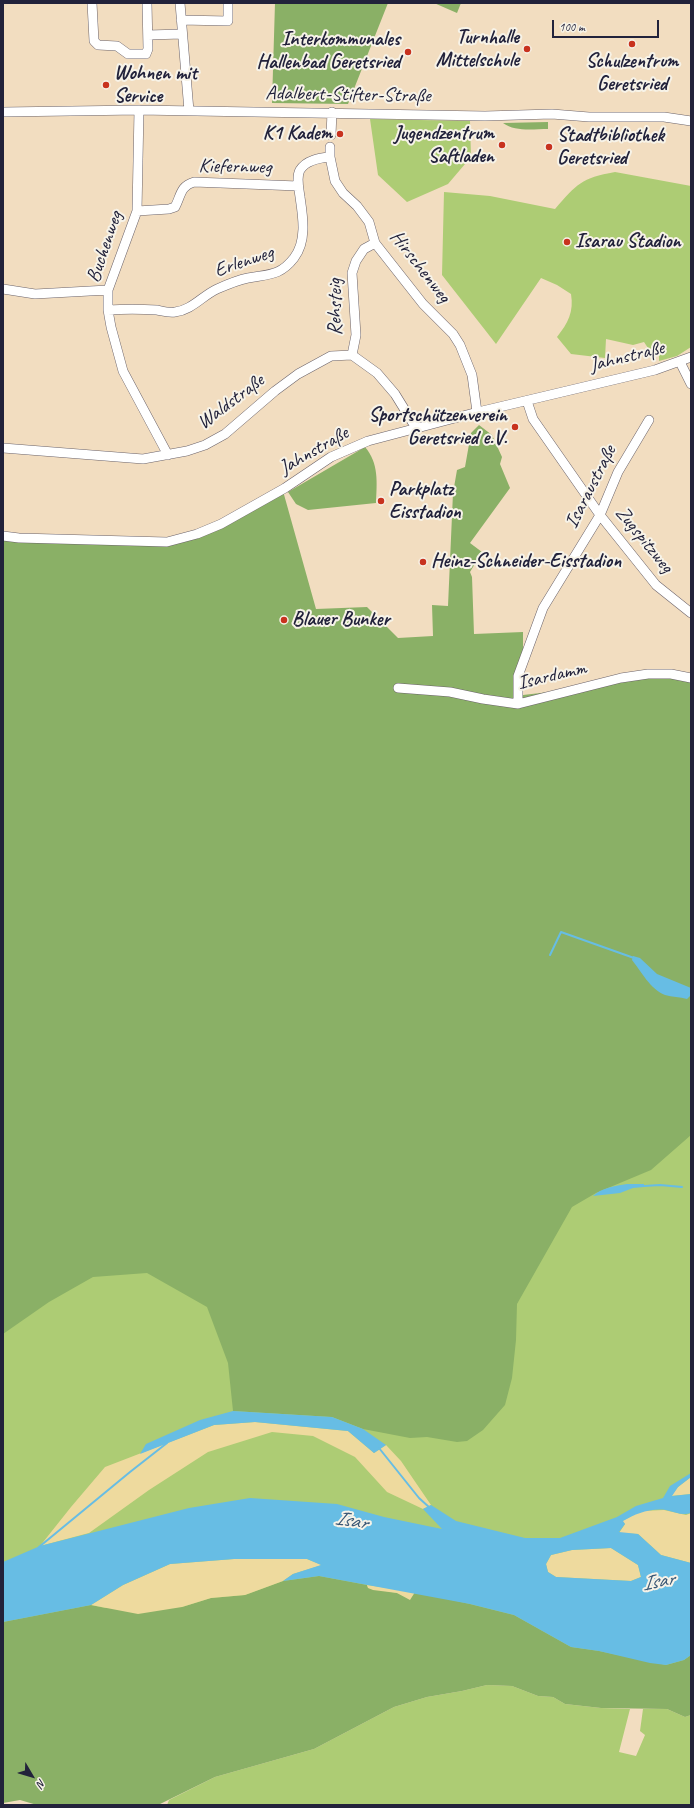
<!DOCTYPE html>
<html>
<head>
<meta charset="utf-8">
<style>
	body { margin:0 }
	#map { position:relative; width:694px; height:1808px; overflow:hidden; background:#f2ddc0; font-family:Caveat,sans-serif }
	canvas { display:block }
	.frame { position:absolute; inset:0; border:4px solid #22223b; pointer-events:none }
	.north { position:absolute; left:12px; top:1756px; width:40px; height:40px; -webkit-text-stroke:3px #f7f3e8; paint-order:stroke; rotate:128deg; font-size:11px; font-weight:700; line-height:16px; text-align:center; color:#22223b }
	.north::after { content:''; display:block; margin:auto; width:14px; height:18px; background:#22223b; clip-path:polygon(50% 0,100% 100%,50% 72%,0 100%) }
	.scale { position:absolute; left:552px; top:20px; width:107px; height:18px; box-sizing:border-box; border:2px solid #22223b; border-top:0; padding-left:5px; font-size:12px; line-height:14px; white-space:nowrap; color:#22223b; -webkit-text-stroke:3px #f7f3e8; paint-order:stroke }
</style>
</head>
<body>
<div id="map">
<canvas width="694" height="1808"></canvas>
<div class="frame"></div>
<div class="north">N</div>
<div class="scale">100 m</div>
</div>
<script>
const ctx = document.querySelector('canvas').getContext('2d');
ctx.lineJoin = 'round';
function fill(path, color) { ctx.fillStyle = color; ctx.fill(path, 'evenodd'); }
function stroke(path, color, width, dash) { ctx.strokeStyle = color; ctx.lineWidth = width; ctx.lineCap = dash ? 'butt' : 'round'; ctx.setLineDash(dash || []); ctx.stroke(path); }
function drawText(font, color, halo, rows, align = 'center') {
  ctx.font = font + ' Caveat,sans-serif'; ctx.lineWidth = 4; ctx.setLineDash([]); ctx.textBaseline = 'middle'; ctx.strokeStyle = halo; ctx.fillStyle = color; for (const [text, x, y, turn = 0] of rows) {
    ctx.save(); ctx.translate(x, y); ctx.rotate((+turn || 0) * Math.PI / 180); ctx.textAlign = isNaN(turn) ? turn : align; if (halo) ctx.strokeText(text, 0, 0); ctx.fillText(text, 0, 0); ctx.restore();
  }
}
const green = new Path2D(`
	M 370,119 L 470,121 L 471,157 L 448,184 L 407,202 L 378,175 Z
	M 615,172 L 691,186 L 691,347 L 677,356 L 659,361 L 659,351 L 648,348 L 644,342 L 633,345 L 606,339 L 605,358 L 571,354 L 557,337 C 568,323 574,312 571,294 L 557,285 L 541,278 L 496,344 L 442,275 L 444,192 L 490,196 L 555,209 C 577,184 581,178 615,172 Z
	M 691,682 L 691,1709 L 505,1682 L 3,1678 L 3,716 L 443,703 Z
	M 487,1685 L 512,1686 L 538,1696 L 553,1697 L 565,1704 L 601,1708 L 630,1709 L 619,1752 L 636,1756 L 645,1735 L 640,1731 L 643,1709 L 667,1709 L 685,1717 L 691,1715 L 691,1805 L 167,1805 L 169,1800 L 215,1777 L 314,1749 L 394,1707 L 427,1697 L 462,1691 Z`);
const forest = new Path2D(`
	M 275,3 L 388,3 L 348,104 L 272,103 Z
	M 434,3 L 461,3 L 457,13 Z
	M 548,122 L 548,129 C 533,129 515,132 503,123 Z
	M 479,425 L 492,435 L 502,457 L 500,464 L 510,488 L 470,543 L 482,552 L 470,572 L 472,577 L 474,634 L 523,632 L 523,695 L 610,685 L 647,676 L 691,679 L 691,1135 L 651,1170 L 596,1193 L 572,1207 L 517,1304 L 516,1340 L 512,1378 L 505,1405 L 483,1430 L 467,1441 L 457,1442 L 427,1437 L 410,1438 L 363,1429 L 332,1417 L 233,1411 L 228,1363 L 207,1307 L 147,1273 L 93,1277 L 49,1302 L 3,1334 L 3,539 L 167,545 L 283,491 L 316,609 L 367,607 L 398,638 L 433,636 L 432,605 L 448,606 L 453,493 L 457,470 L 465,467 L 471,433 Z
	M 365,447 C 379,463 377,483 376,503 L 308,510 L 296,504 L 288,492 Z
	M 319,1576 L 367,1585 L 368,1588 L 397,1593 L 410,1599 L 415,1592 L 470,1604 L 514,1615 L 571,1647 L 599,1651 L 666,1665 L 684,1660 L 691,1655 L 691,1715 L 685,1717 L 667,1709 L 601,1708 L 565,1704 L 553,1697 L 538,1696 L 512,1686 L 487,1685 L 462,1691 L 427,1697 L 394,1707 L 314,1749 L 215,1777 L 158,1805 L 37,1805 L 20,1800 L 3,1803 L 3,1622 L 91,1605 L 105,1608 L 182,1607 L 211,1598 L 245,1595 L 283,1581 Z`);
const sand = new Path2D(`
	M 255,1422 L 348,1431 L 374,1453 L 386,1445 L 401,1461 L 431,1505 L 423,1509 L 387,1492 L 355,1457 L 313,1436 L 272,1432 L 208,1452 L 149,1490 L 89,1533 L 40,1546 L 71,1507 L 105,1467 L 214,1425 Z
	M 691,1477 L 691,1494 L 671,1496 L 678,1487 Z
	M 664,1510 L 686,1515 L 691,1513 L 691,1563 L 661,1555 L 638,1534 L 619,1533 L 625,1524 L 622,1521 L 641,1511 Z
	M 611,1548 L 638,1565 L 641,1577 L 631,1581 L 556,1577 L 548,1572 L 546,1564 L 551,1555 L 572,1550 Z
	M 234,1559 L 307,1559 L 322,1565 L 293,1574 L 283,1581 L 245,1595 L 211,1598 L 182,1607 L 138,1614 L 91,1605 L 123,1585 L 170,1564 Z
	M 367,1585 L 415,1592 L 410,1600 L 397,1593 L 373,1590 L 368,1588 Z`);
const water = new Path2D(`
	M 633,956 L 640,958 L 657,974 L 691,988 L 691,995 L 687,999 C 680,997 672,997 665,995 C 650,989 641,971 632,960 Z
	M 627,1184 L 644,1184 L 644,1187 L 633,1188 L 620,1193 L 593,1196 C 601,1188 615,1186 627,1184 Z
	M 233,1411 L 332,1417 L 363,1429 L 386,1445 L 374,1453 L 348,1431 L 255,1422 L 214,1425 L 140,1454 L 146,1444 L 200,1420 Z
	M 691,1473 L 691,1477 L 678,1487 L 672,1496 L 691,1494 L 691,1513 C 683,1516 674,1512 666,1510 C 649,1508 636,1514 623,1521 L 625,1524 L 619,1532 L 638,1534 L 661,1555 L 691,1563 L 691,1655 L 684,1660 L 666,1665 L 650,1663 L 599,1651 L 571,1647 L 514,1615 L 470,1604 L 319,1576 L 283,1581 L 293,1574 L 321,1565 L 307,1559 L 234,1559 L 170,1564 L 123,1585 L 91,1605 L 3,1622 L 3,1562 L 40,1546 L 189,1508 L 250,1498 L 337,1504 L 384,1517 L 442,1529 L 423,1509 L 431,1505 L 456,1521 L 525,1538 L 560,1538 L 617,1517 L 636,1506 L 663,1498 L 670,1486 ZM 611,1548 L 638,1565 L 641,1577 L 631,1581 L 556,1577 L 548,1572 L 546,1564 L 551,1555 L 572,1550 Z`);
const stream = new Path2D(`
	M 550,955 L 561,932 L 634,958
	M 644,1186 L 660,1185 L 682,1187
	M 379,1448 L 419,1498 L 430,1508
	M 39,1547 L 130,1472 L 167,1443`);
const minor = new Path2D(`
	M 92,3 L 94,41 L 98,45 L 117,46 L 128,54 L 146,54 L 148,49 L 147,3
	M 180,3 L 189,111
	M 181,20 L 228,21 L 228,3
	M 148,35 L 182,34
	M 139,110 L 137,211 L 108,290 L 108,310 L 111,327 L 123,371 L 168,455
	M 3,112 L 139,110 L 485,116 L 552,114 L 589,117 L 664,117 L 691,121
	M 331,135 L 332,112
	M 330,147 L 330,157 L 335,181 L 343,193 L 357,206 L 369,222 L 375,243 L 423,304 L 453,334 L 460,345 L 472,375 L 477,412
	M 137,211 L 169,209 L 175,207 C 181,196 180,186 194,182 L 298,186
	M 3,289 L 35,294 L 108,290
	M 108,310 C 124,309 140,309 157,310 C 162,311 169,313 175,312 C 192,310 202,296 217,289 C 226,285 238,280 248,278 C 269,274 280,276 294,258 C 307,241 303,217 300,197 C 299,189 296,177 300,170 C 306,160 319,158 330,157
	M 352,355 L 356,335 L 352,273 L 356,261 L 364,249 L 375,243
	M 680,362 L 691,384
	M 527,401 L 533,419 L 600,515 L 656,585 L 691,613
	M 3,448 L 143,459 L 187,451 L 205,445 L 225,434 L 275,391 L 298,374 L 331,356 L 352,355 L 377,373 L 395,394 L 416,428
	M 3,536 L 19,538 L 167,542 L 197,534 L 221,524 L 285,488 L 331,457 L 368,441 L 474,413 L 655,370 L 691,357
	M 398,688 L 450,692 L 483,699 L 518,704 L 621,678 L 648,674 L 671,674 L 691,678
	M 518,704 L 518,676 L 543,608 L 600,515 L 618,472 L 649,420`);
const markers = [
	[632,44,4,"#c8321e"],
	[527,49,4,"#c8321e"],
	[408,52,4,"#c8321e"],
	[106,85,4,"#c8321e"],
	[340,134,4,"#c8321e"],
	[502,145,4,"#c8321e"],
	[549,147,4,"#c8321e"],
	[567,242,4,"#c8321e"],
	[515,427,4,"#c8321e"],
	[381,501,4,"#c8321e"],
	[423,562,4,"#c8321e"],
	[284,620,4,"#c8321e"]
];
const poiNames = [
	["Turnhalle",519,38,"right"],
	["Mittelschule",519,61,"right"],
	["Interkommunales",400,40,"right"],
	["Hallenbad Geretsried",400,63,"right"],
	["Schulzentrum",632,62,"center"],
	["Geretsried",632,85,"center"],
	["Wohnen mit",114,74],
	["Service",114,97],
	["K1 Kadem",332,134,"right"],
	["Jugendzentrum",494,134,"right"],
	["Saftladen",494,157,"right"],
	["Stadtbibliothek",557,136],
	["Geretsried",557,159],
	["Isarau Stadion",575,242],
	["Sportschützenverein",507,416,"right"],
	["Geretsried e.V.",507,439,"right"],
	["Parkplatz",389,490],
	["Eisstadion",389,513],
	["Heinz-Schneider-Eisstadion",431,562],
	["Blauer Bunker",292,620]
];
const streetNames = [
	["Adalbert-Stifter-Straße",348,95,1],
	["Kiefernweg",235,167,1],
	["Buchenweg",105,247,-71],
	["Erlenweg",244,262,-19],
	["Hirschenweg",420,267,52],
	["Rehsteig",336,307,-90],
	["Jahnstraße",627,357,-14],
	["Waldstraße",231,402,-37],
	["Jahnstraße",314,451,-30],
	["Isaraustraße",591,487,-63],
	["Zugspitzweg",644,540,51],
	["Isardamm",552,676,-13]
];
const waterNames = [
	["Isar",351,1521,10],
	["Isar",658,1582,-10]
];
fill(green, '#adcc74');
fill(forest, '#8ab066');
fill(sand, '#eeda9e');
fill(water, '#67bde4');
stroke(stream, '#67bde4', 2);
stroke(minor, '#6b636a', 10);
stroke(minor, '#fff', 9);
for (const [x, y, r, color] of markers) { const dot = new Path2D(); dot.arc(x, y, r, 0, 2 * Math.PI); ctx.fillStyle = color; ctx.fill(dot); stroke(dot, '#f7f3e8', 1.5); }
drawText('bold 20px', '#22223b', '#f7f3e8', poiNames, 'left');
drawText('20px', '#22223b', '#f7f3e8', streetNames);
drawText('italic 21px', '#3a5876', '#f7f3e8', waterNames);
</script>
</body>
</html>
